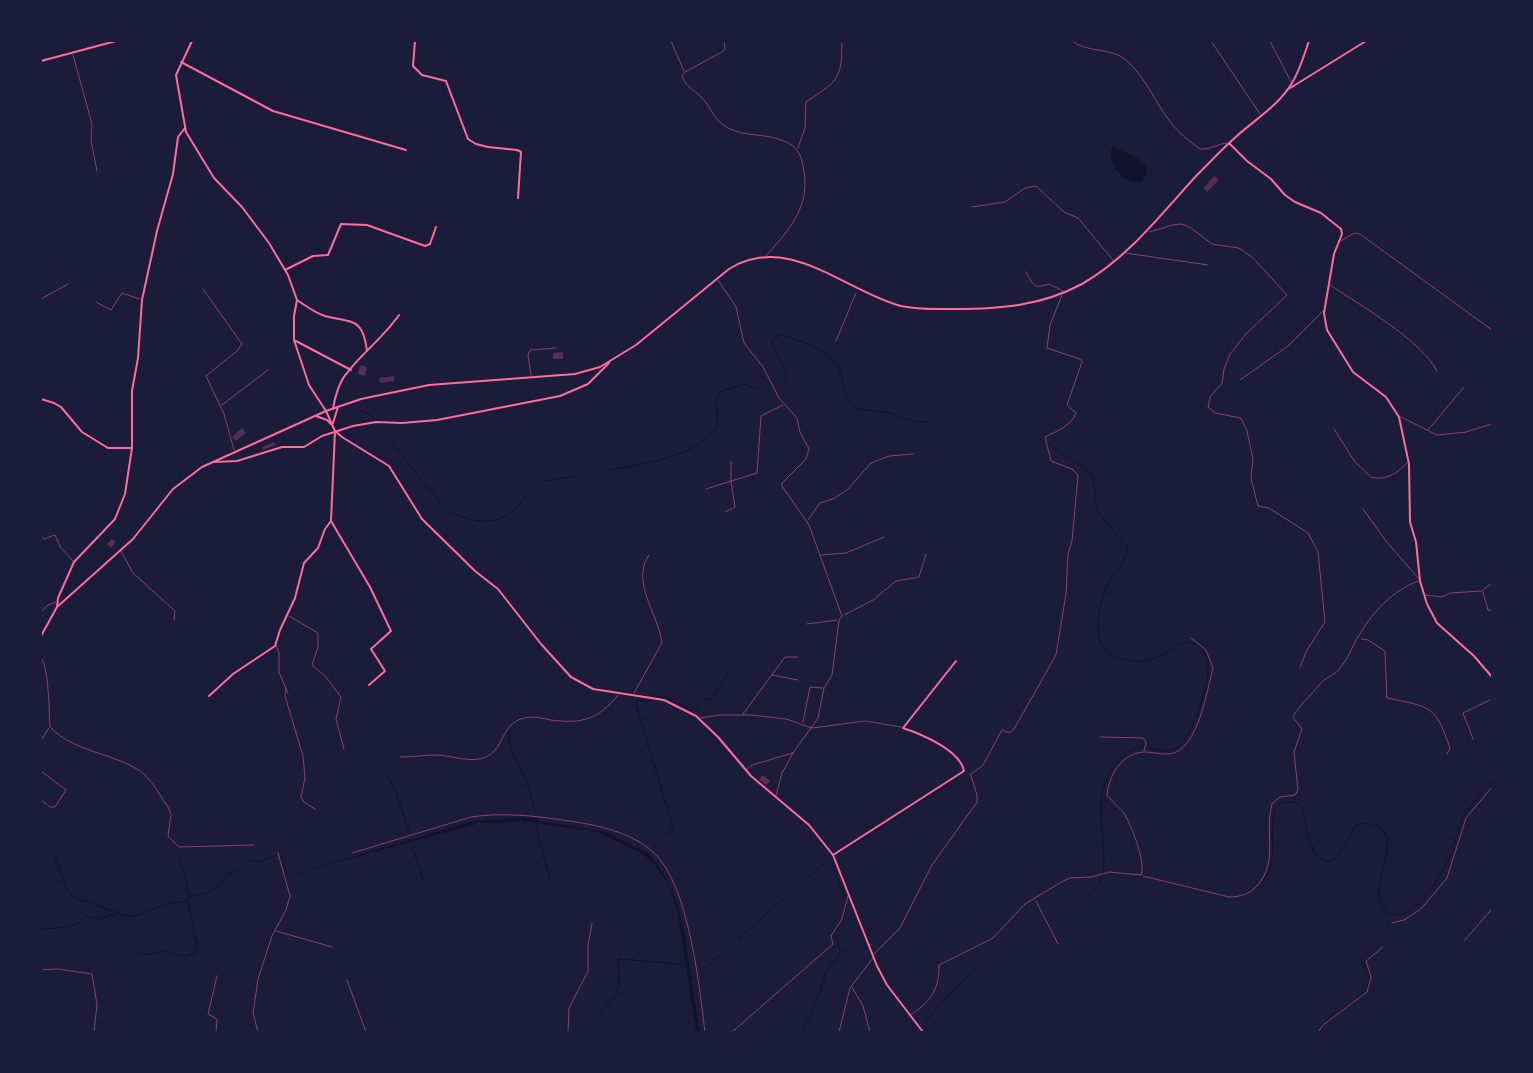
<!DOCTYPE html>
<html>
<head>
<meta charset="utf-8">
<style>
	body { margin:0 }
	#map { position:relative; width:1533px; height:1073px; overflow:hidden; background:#1b1b3a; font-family:Jost,sans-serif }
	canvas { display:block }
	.frame { position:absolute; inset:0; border:42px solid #1b1b3a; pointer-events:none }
</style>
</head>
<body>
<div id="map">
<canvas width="1533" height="1073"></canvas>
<div class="frame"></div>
</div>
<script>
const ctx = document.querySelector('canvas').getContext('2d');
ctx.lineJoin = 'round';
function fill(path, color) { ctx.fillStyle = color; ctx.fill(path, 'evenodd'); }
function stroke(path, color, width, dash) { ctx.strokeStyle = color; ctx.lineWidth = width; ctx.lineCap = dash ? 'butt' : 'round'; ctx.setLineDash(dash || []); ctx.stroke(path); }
const water = new Path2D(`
	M 1113,147 L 1136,157 L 1147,167 L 1147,173 L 1142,182 C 1125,186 1104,163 1113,147 Z
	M 518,818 L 537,818 L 540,821 L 606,832 L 646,853 L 650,851 L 648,854 C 681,889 684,931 691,977 L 696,978 L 692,979 L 692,985 L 700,1032 L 696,1032 L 678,913 L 669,885 L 654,864 L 642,853 L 598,832 L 523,821 L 478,823 L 288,876 L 474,821 Z`);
const stream = new Path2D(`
	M 786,380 L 786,372 L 772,344 L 773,339 L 780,334 L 809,344 L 831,357 L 839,368 L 847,397 L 856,409 L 887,412 L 916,422 L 930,422
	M 360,411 L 369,414 L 375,419
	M 390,441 L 443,506
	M 1049,444 L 1093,475 L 1097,511 L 1127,547 C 1128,559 1120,565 1114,574 C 1101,594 1091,628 1104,650 C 1117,661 1141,664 1157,657 C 1168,652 1177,644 1189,642 C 1199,644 1207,654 1208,664 C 1211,681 1192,738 1178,747 C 1168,754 1158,751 1148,748
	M 609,470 C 641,465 699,456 718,426 L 716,398 L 721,391 L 745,384 L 761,391
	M 543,481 L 578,476
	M 448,510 C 479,527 508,527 527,494
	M 651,694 L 669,699 L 693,711 L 702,701 L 712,698 L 731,669
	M 649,700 L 648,702 L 637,700 L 636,705 L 673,827 L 652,849
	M 515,727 L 509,733 C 507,749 521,765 526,780 C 530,791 533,803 536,814
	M 386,772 L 395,789 L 410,834
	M 1487,787 L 1492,780
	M 536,827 L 550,879
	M 852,846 L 956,779
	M 413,847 L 423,880
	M 1453,847 L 1463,816 L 1482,793
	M 54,854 L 67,890 L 73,897 L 127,916 L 139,915 L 168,903 L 185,902 L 190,896 L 204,894 L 218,888 L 227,875 L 238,870 L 247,861 L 262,861 L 277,855
	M 281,855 L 288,876
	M 179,861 L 185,874 L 189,896
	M 832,864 L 845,899
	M 1257,889 C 1283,861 1267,839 1275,808 C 1281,801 1293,799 1301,806 C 1307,823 1306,854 1327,862 L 1337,858 L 1355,826 C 1361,823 1368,822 1374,825 C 1402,834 1377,875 1379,894 C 1379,902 1384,910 1390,914 C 1416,921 1443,873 1451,854
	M 1081,902 L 1099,884 L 1103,874 C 1108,831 1087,795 1120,759 C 1126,752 1133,747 1143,747
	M 41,929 C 58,928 75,929 86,916 L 98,919 L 116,914
	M 138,952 C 149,958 155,950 166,951 C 179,952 177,959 194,954 L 197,948 L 188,901
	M 705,968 L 830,858
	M 597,1016 L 616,995 L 619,984 L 618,959 L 681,964
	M 925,1022 L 957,986 L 972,973
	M 597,1032 L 597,1028
	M 802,1032 L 819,995 L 826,973 L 841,952 L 834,935 L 843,921 L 847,904
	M 1316,1032 C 1328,1013 1366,1003 1369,980 C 1370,973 1364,969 1364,962 L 1378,948`);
const building = new Path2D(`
	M 1214,176 L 1219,180 L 1207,192 L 1203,188 Z
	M 563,352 L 563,359 L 553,359 L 553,353 Z
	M 360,365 L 367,367 L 365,376 L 358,374 Z
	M 394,376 L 394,381 L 380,383 L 379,378 Z
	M 242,428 L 246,433 L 236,441 L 232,437 Z
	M 274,442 L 276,445 L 263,450 L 262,447 Z
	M 112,539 L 116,542 L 111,548 L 107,544 Z
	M 763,775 L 770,781 L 766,785 L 759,779 Z`);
const path = new Path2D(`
	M 1150,232 L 1172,225 L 1182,224 L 1191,228 L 1212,244 L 1239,248 L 1253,258 L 1287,295 L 1246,334 L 1230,354 L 1224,369 L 1222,383 L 1210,397 L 1208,407 L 1215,413 L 1241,418 L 1247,431 L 1253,459 L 1251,478 L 1258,506 L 1269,508 L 1308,533 L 1318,552 L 1325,622 L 1307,650 L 1300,667
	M 1362,639 L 1368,640 L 1385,651 L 1387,698 C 1430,707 1435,704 1450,748 L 1447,754`);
const service = new Path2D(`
	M 671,41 L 684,71
	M 724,41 L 725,49 L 722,52 L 685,72 L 682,75 C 683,84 695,91 701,97 C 713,109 712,119 728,128 C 745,137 766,133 784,141 C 796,146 801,153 803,166 C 812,205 790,229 766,256
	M 1072,41 C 1087,53 1111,47 1126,60 C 1145,76 1156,104 1171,123 C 1179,133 1190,142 1200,149 C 1209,150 1218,144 1227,143
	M 1211,41 L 1260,114
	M 1270,41 L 1291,82
	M 73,55 L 92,124 L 91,141 L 97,171
	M 798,148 L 805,128 L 806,102 C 837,81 842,81 842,41
	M 972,207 L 1005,202 L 1025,188 L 1036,186 L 1064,212 L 1078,218 L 1113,260
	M 1341,241 L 1354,233 L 1360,234 L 1492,330
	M 1125,253 L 1208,265
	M 1026,272 C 1034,286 1033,289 1049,284 L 1063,291
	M 718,280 L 736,307 L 744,343 L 763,367 L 779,398 L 797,418 L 800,432 L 809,449 L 806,459 L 782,483 L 782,486 L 809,525 L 842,616 L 839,620 L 832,675 L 824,688 L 818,718 L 793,753 L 782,773 L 776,796
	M 1330,285 C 1360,305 1421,340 1437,371
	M 203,289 L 242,344 L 237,351 L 206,376 L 224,414 L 234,450
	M 41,299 L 68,284
	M 96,302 L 111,310 L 122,293 L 140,299
	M 836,341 L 856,293
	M 531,375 L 528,355 L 530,350 L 556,348
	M 1240,380 L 1288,346 L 1323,311
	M 222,405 L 268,370
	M 1401,417 L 1437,435 L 1466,432 L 1492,424
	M 1334,429 L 1355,462 L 1371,477 C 1386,481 1398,473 1408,462
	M 1428,430 L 1464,387
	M 706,489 L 757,473 L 761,416 L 783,405
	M 1363,509 L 1386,541 L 1419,579
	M 725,512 L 735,507 L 731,481 L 731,462
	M 808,520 L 820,503 L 833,499 L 847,490 L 871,463 L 889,456 L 913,454
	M 41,536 L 44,539 L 55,535 L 61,548 L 73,561
	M 121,551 L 133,573 L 175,611 L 174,620
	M 821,555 L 846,553 L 884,537
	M 1483,592 L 1488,610 L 1492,611
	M 1425,595 L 1442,597 L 1450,593 L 1482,591 L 1492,583
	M 41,612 L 48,605 L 56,602
	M 844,615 L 873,600 L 896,581 L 919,577 L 926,554
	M 289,616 L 318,633 L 318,647 L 312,665 L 326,677 L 341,697 L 336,719 L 344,749
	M 807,624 L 837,620
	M 276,645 L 279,653 L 279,672 L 288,693
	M 41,658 C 49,667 49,712 50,727 C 74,752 113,753 140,771 C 151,778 160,796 168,807 L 171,814 L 168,836 L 179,847 L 254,845
	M 772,675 L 798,680
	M 286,688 L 285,696 L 303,756 L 305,778 L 301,797 L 304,802 L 315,809
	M 634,693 L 662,643 C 659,615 630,582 649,555
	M 743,714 L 785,657 L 798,657
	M 700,718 L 720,715 L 751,715 L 786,719 L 812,728 L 865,721 L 901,727
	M 803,722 L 810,687 L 823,688
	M 1100,737 L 1143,738 L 1146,742 L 1144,751
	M 1473,739 L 1463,713 L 1492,699
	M 41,740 L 49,728
	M 400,757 C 413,757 425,755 438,755 C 454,756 473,764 488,756 C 505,746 501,724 524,718 C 533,716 542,718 551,720 C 582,724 598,720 618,695
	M 747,769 L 752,765 L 793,753
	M 41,771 L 66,790 L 55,807 L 50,807 L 41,800
	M 970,775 L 983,765 L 1002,730 L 1009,733 L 1014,729 L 1056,655 L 1066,594 L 1068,554 L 1072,541 L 1078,475 L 1072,469 L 1051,461 L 1045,437 C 1057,431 1071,426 1076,413 L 1067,405 L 1082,362 L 1080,359 L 1047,348 L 1050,325 L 1062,295
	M 352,853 L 471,817 C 504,812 536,816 569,821 C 597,825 631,832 653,852 C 689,884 699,985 705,1032
	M 1143,876 L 1229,897 C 1241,897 1249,894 1257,886 C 1279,861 1264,833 1272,804 L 1280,797 L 1295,795 L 1298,790 L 1294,752 L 1302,729 L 1293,717 C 1293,713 1317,688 1322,682 C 1327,677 1336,674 1340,668 C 1348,659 1352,647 1358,637 C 1372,613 1392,590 1419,581
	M 1036,901 L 1058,944
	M 1392,923 L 1404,920 L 1421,909 L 1447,878 L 1466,818 L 1492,787
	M 276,931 L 332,947
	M 1464,941 L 1492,909
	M 874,954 L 900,928 L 932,865 L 977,802 L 977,795 L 971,776
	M 41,970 L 58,969 L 92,974 L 97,1005 L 94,1032
	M 347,980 L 366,1032
	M 852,987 L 863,1006 L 870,1032
	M 909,1016 C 929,1003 940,990 939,965 L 993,938 L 1025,904 L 1063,881 L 1070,878 L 1092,877 L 1109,872 L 1141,875 C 1146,862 1132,827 1125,815 C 1120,807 1112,802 1107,795 C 1109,775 1122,753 1144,752 C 1157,752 1170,758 1181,749 C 1200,734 1207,691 1213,668 L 1206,650 L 1191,638
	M 216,1032 L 217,1019 L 208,1014 L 217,976
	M 258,1032 L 253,1013 L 258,979 L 272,936 L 286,910 L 290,896 L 278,853
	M 568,1032 L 569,1008 L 588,971 L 588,946 L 592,923
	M 732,1032 L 833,944 L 831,936 L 842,919 L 848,896
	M 839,1032 L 850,988 L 873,958
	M 1318,1032 L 1323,1025 L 1367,992 L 1371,977 L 1366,961 L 1383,947`);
const minor = new Path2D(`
	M 192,41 L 176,75 L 186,132 L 214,178 L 242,207 L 269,243 L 288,275 L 297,300 L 294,316 L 294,340 L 309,385 L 326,411
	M 415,41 L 413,66 L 422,75 L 446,81 L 468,139 L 476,144 L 488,147 L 517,150 L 521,152 L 518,198
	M 181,62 L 273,111 L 406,150
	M 1287,90 L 1366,41
	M 1229,143 L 1247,161 L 1271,179 L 1285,195 L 1295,202 L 1321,213 L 1341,229 L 1342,234 L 1334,254 L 1324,313 L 1327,330 L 1353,372 L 1386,397 L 1399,417 L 1409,464 L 1410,522 L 1416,542 L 1420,581 L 1427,604 L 1437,623 L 1474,656 L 1492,677
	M 285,270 L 313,256 L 328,255 L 341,224 L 367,225 L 425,246 L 430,244 L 436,227
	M 297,300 C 306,306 315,313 325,316 C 352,323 363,317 367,351
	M 294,340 L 351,370
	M 41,399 L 54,403 L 61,407 L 82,432 L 108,448 L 132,448
	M 333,409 C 335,397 339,382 347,373 C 363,352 384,337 399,315
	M 213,462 L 237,461 L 282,447 L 304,447 L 322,436 L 353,426 L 376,422 L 402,423 L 437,420 L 560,396 L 588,384 L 609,363
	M 331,521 L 370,587 L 391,631 L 371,649 L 385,671 L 369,685
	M 57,607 L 58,598 L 74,562 L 115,519 L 125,494 L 132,448 L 132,391 L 138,358 L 142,300 L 157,231 L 173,174 L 178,137 L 185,128
	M 209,696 L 233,674 L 275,646 L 280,630 L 295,598 L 304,563 L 318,548 L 325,529 L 331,521 L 335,431
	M 833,855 L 964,771 C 960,750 921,734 903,728 L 956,661`);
const tertiary = new Path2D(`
	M 41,61 L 116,41
	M 326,411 L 335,431 L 342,437 L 389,466 L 422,519 L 475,571 L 498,589 L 541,644 L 571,677 L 593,689 L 664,700 L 696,716 L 718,737 L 751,776 L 809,825 L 833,855 L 877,966 L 887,985 L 923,1032
	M 316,416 L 327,420 L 331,424
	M 333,423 L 338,407
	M 41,636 L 57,607 L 133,539 L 173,489 L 202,467 L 326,411 L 361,399 L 429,385 L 575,374 L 600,367 L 636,345 L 729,269 C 788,232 845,291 901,306 C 918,310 937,309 954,309 C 1000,309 1041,306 1082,284 C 1128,258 1162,213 1197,175 C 1210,162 1223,148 1238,135 C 1256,119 1279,105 1292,83 C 1300,70 1304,55 1309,41`);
fill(water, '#12122b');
stroke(stream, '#12122b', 1);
fill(building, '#542f53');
stroke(path, '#ff6b9d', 0.5);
stroke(service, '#ff6b9d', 0.5);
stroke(minor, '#ff6b9d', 2);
stroke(tertiary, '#ff6b9d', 2);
</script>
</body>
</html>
